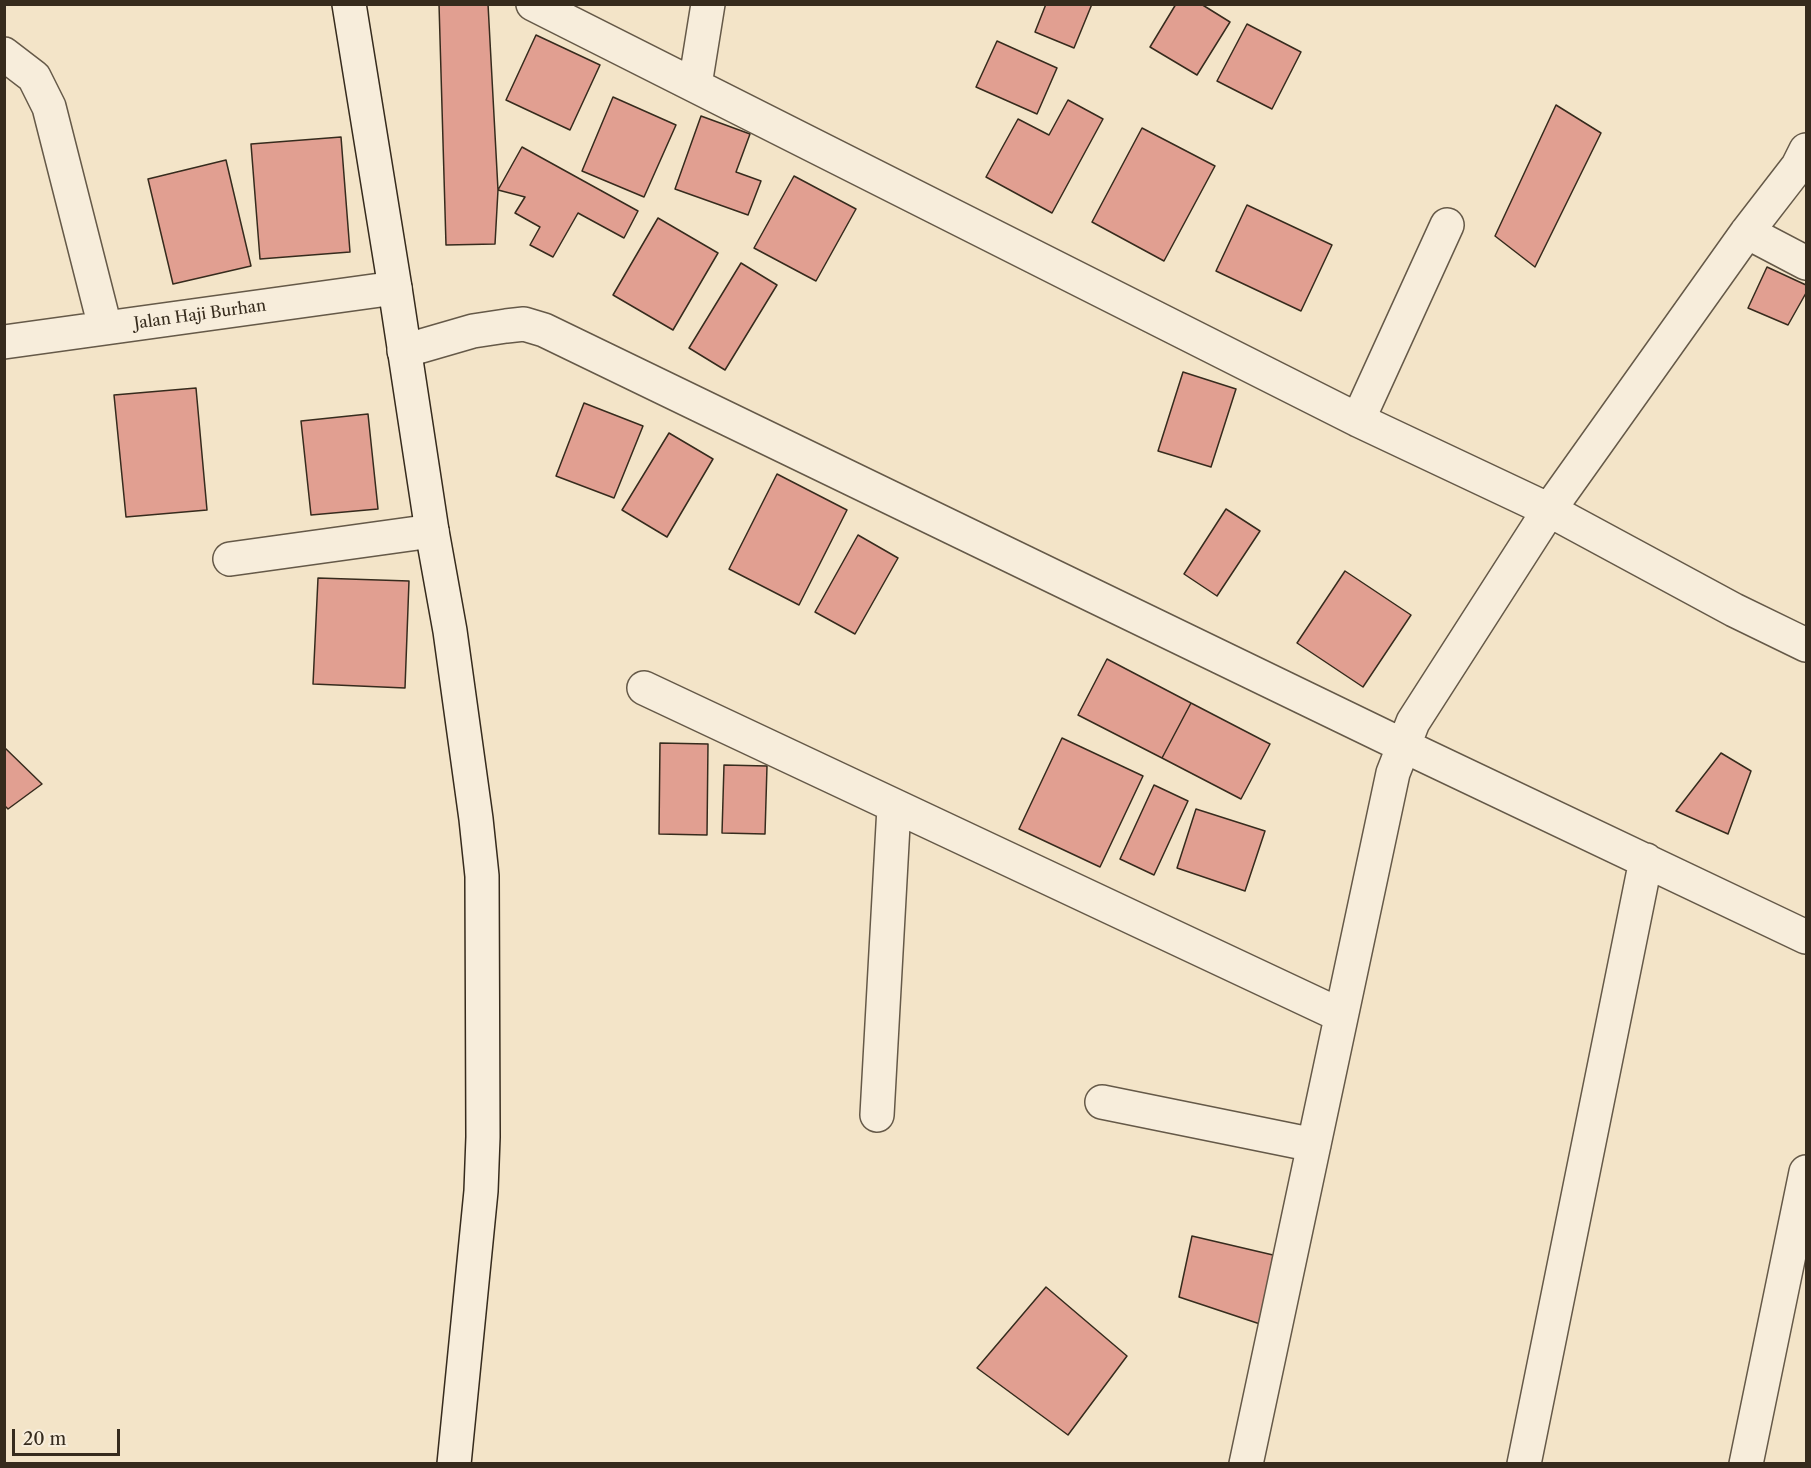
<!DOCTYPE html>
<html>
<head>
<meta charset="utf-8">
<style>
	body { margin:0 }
	#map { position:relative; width:1811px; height:1468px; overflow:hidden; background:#f3e4c8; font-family:"Libre Caslon Text",serif }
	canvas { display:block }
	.frame { position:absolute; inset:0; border:6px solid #362b1d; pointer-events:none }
	.scale { position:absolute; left:12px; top:1429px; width:108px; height:27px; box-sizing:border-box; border:3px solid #362b1d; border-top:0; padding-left:8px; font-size:18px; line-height:21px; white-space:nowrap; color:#362b1d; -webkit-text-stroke:4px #f7eddb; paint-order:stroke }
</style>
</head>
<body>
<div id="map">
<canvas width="1811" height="1468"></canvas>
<div class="frame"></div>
<div class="scale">20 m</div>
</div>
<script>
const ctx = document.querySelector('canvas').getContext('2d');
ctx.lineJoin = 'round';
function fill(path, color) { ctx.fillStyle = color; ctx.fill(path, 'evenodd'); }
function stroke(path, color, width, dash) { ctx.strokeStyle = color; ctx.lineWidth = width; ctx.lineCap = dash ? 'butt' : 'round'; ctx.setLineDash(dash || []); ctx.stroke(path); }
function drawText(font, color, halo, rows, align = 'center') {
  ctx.font = font + ' "Libre Caslon Text",serif'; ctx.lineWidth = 6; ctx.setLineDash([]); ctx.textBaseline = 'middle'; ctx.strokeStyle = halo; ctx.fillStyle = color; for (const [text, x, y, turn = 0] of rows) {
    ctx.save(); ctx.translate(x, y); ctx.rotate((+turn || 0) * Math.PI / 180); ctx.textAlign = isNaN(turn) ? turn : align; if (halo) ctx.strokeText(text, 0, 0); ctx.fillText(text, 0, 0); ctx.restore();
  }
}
const building = new Path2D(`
	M 439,4 L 488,4 L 498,190 L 495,244 L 446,245 Z
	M 1046,4 L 1092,4 L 1074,48 L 1035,32 Z
	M 1176,4 L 1201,4 L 1230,22 L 1197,75 L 1150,47 Z
	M 1247,24 L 1301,52 L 1272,109 L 1217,81 Z
	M 536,35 L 600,65 L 570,130 L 506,100 Z
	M 997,41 L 1057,68 L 1037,114 L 976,87 Z
	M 613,97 L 676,125 L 644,197 L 582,171 Z
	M 1068,100 L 1103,119 L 1052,213 L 986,177 L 1018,119 L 1049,135 Z
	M 1556,105 L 1601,133 L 1535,267 L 1495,236 Z
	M 701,116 L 750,134 L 736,172 L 761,181 L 748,215 L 675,189 Z
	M 1142,128 L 1215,166 L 1164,261 L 1092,222 Z
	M 341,137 L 350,252 L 260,259 L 251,144 Z
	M 522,147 L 638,211 L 624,238 L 578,213 L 553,257 L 530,245 L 540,227 L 515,213 L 525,197 L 498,190 Z
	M 226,160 L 251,266 L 173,284 L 148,179 Z
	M 794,176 L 856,209 L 816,281 L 754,248 Z
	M 1247,205 L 1332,245 L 1301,311 L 1216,271 Z
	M 658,218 L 718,253 L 673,330 L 613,295 Z
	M 741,263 L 777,285 L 725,370 L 689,348 Z
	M 1767,267 L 1806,285 L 1806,293 L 1788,325 L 1748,308 Z
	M 1183,372 L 1236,389 L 1211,467 L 1158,451 Z
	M 196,388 L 207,510 L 126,517 L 114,395 Z
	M 584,403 L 643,426 L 614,498 L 556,476 Z
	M 368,414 L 378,509 L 311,515 L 301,421 Z
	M 669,433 L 713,459 L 667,537 L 622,510 Z
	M 777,474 L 847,510 L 799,605 L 729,569 Z
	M 1226,509 L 1260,531 L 1217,596 L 1184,574 Z
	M 858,535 L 898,558 L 855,634 L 815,612 Z
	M 1345,571 L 1411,615 L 1363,687 L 1297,643 Z
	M 318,578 L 409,581 L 405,688 L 313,684 Z
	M 1107,659 L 1191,703 L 1162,758 L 1078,715 Z
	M 1191,703 L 1270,744 L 1241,799 L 1162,758 Z
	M 1062,738 L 1143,776 L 1100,867 L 1019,829 Z
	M 660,743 L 708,744 L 707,835 L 659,834 Z
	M 4,747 L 42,784 L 8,809 L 4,805 Z
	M 1721,753 L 1751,771 L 1728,834 L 1676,811 Z
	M 724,765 L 767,766 L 765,834 L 722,833 Z
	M 1154,785 L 1188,801 L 1154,875 L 1120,859 Z
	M 1196,809 L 1265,831 L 1245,891 L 1177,868 Z
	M 1192,1236 L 1273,1255 L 1263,1325 L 1179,1297 Z
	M 1046,1287 L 1127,1356 L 1068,1435 L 977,1368 Z`);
const street = new Path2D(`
	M 533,4 L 1358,420 L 1549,510 L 1734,610 L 1806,645
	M 4,54 L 34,77 L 49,107 L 105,327
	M 695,85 L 708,4
	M 1747,232 L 1806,263
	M 4,342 L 395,288
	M 404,351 L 473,331 L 506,326 L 524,324 L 544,330 L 1402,745 L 1806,937
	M 1358,420 L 1447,225
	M 230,559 L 432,531
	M 644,688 L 1340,1015
	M 1102,1102 L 1314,1145
	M 877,1115 L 894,807
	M 1246,1464 L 1393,773 L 1413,722 L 1549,510 L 1747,232 L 1798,166 L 1806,150
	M 1524,1464 L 1646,860
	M 1746,1464 L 1806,1172`);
const secondary = new Path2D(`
	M 349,4 L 395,288 L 432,531 L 450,631 L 476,819 L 482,876 L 483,1137 L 481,1191 L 454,1464`);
const streetNames = [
	["Jalan Haji Burhan",200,315,-8]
];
fill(building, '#e19f91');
stroke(building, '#362b1d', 1.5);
stroke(street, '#655948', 36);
stroke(secondary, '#362b1d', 36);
stroke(street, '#f7eddb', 33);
stroke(secondary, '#f7eddb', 33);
drawText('16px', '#362b1d', '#f7eddb', streetNames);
</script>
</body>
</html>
